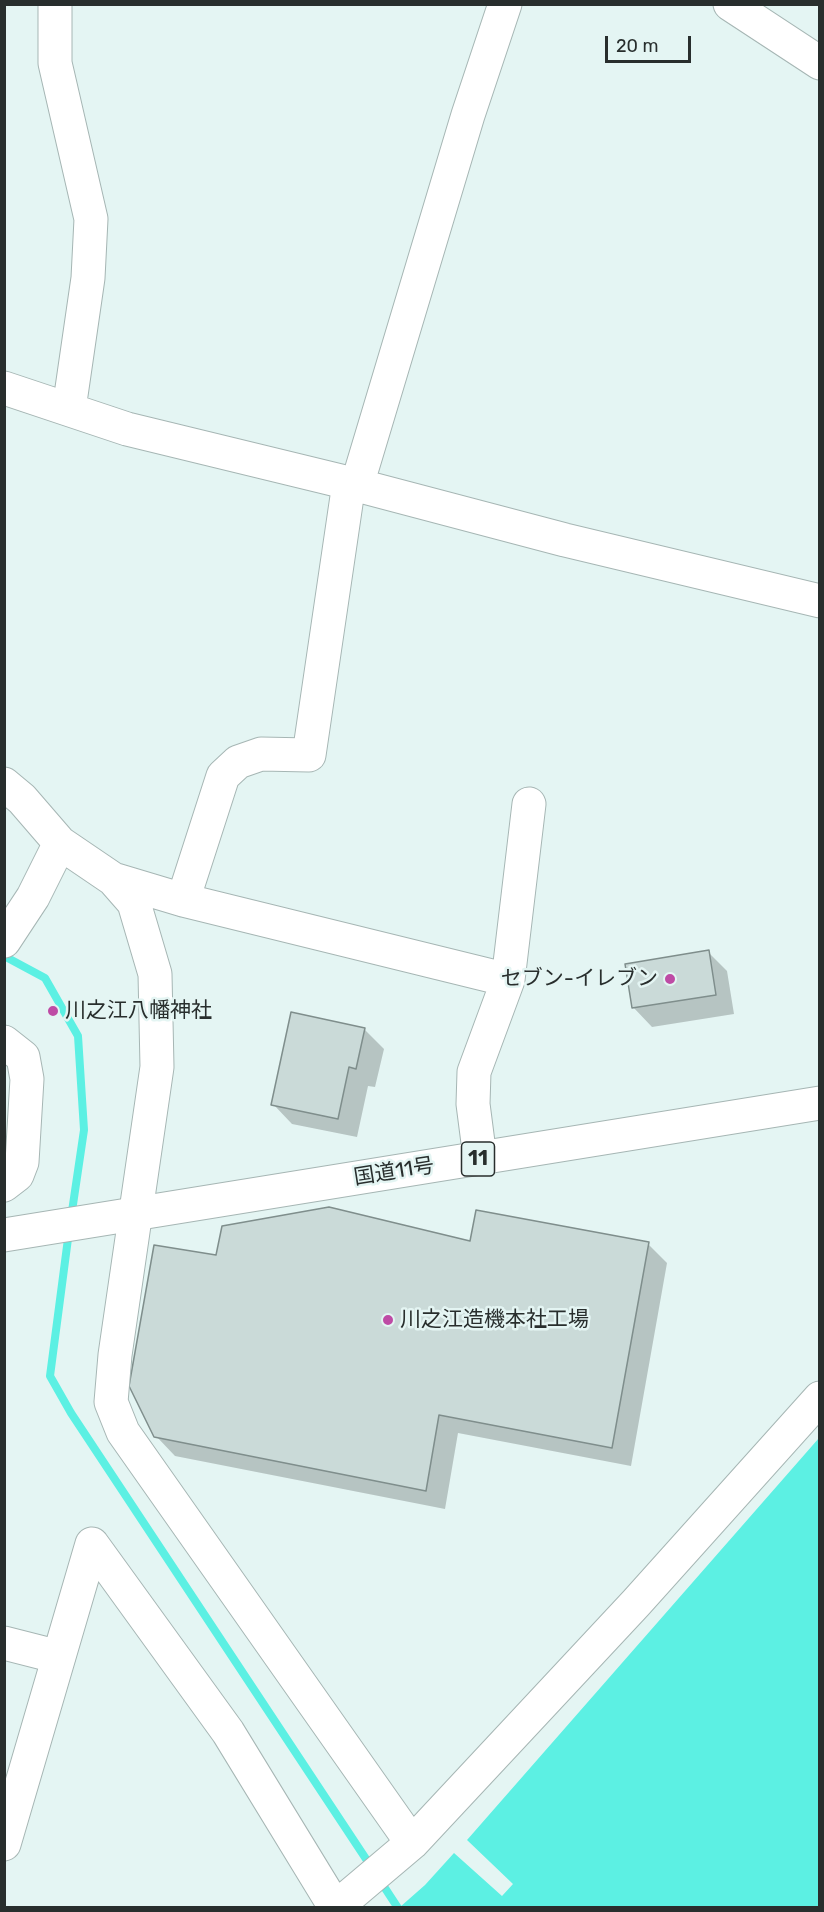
<!DOCTYPE html>
<html>
<head>
<meta charset="utf-8">
<style>
	body { margin:0 }
	#map { position:relative; width:824px; height:1912px; overflow:hidden; background:#e4f5f3; font-family:Rubik,sans-serif }
	canvas { display:block }
	.frame { position:absolute; inset:0; border:6px solid #282e2d; pointer-events:none }
	.scale { position:absolute; left:605px; top:36px; width:86px; height:27px; box-sizing:border-box; border:3px solid #282e2d; border-top:0; padding-left:8px; font-size:18px; line-height:21px; white-space:nowrap; color:#282e2d; -webkit-text-stroke:4px #e4f5f3; paint-order:stroke }
</style>
</head>
<body>
<div id="map">
<canvas width="824" height="1912"></canvas>
<div class="frame"></div>
<div class="scale">20 m</div>
</div>
<script>
const ctx = document.querySelector('canvas').getContext('2d');
ctx.lineJoin = 'round';
function fill(path, color) { ctx.fillStyle = color; ctx.fill(path, 'evenodd'); }
function stroke(path, color, width, dash) { ctx.strokeStyle = color; ctx.lineWidth = width; ctx.lineCap = dash ? 'butt' : 'round'; ctx.setLineDash(dash || []); ctx.stroke(path); }
function drawText(font, color, halo, rows, align = 'center') {
  ctx.font = font + ' Rubik,"Noto Sans JP",sans-serif'; ctx.lineWidth = 5; ctx.setLineDash([]); ctx.textBaseline = 'middle'; ctx.strokeStyle = halo; ctx.fillStyle = color; for (const [text, x, y, turn = 0] of rows) {
    ctx.save(); ctx.translate(x, y); ctx.rotate((+turn || 0) * Math.PI / 180); ctx.textAlign = isNaN(turn) ? turn : align; if (halo) ctx.strokeText(text, 0, 0); ctx.fillText(text, 0, 0); ctx.restore();
  }
}
const water = new Path2D(`
	M 819,1438 L 819,1907 L 400,1907 L 425,1885 L 454,1853 L 502,1896 L 513,1884 L 467,1840 Z`);
const shadow = new Path2D(`
	M 708,952 L 727,971 L 734,1014 L 652,1027 L 633,1007 Z
	M 364,1029 L 384,1049 L 375,1087 L 368,1086 L 357,1137 L 292,1124 L 273,1104 Z
	M 472,1242 L 648,1244 L 667,1263 L 631,1466 L 458,1433 L 445,1509 L 175,1456 L 156,1436 L 217,1257 Z`);
const stream = new Path2D(`
	M 4,956 L 45,978 L 78,1036 L 84,1130 L 71,1218
	M 69,1231 L 50,1376 L 71,1413 L 372,1868
	M 379,1879 L 398,1908`);
const building = new Path2D(`
	M 709,950 L 716,995 L 632,1008 L 625,964 Z
	M 291,1012 L 365,1028 L 356,1069 L 349,1067 L 338,1119 L 271,1105 Z
	M 329,1207 L 470,1241 L 476,1210 L 649,1242 L 612,1448 L 439,1415 L 426,1491 L 154,1437 L 129,1386 L 154,1245 L 216,1255 L 222,1226 Z`);
const minor = new Path2D(`
	M 55,4 L 55,63 L 91,219 L 88,278 L 69,409
	M 4,388 L 127,429 L 349,483 L 565,540 L 820,601
	M 357,485 L 468,115 L 505,4
	M 4,784 L 22,799 L 60,843 L 113,879 L 134,903 L 155,974 L 157,1067 L 115,1355 L 111,1402 L 123,1432 L 412,1843
	M 113,879 L 183,900 L 508,980
	M 183,900 L 223,776 L 238,762 L 261,754 L 309,755 L 349,483
	M 4,941 L 33,897 L 60,843
	M 4,1042 L 23,1057 L 27,1079 L 22,1162 L 17,1175 L 4,1185
	M 480,1158 L 473,1104 L 474,1072 L 508,980 L 529,804
	M 92,1544 L 228,1732 L 335,1907
	M 4,1643 L 59,1657
	M 4,1844 L 92,1544
	M 335,1908 L 412,1843 L 636,1603 L 820,1398`);
const major = new Path2D(`
	M 730,4 L 820,63`);
const highway = new Path2D(`
	M 4,1235 L 820,1103`);
const markers = [
	[670,979,6,"#be4ba5"],
	[53,1011,6,"#be4ba5"],
	[388,1320,6,"#be4ba5"]
];
const shields = [
	[478,1159,33]
];
const shieldNames = [
	["11",478,1159]
];
const poiNames = [
	["セブン-イレブン",658,979,"right"],
	["川之江八幡神社",65,1011],
	["川之江造機本社工場",400,1320]
];
const streetNames = [
	["国道11号",394,1172,-9]
];
fill(water, '#5cf0e3');
fill(shadow, '#0003');
stroke(stream, '#5cf0e3', 8);
fill(building, '#cadad8');
stroke(building, '#7f8e8c', 1.5);
stroke(minor, '#a6b6b4', 35);
stroke(major, '#a6b6b4', 35);
stroke(highway, '#a6b6b4', 35);
stroke(minor, '#fff', 33);
stroke(major, '#fff', 33);
stroke(highway, '#fff', 33);
for (const [x, y, r, color] of markers) { const dot = new Path2D(); dot.arc(x, y, r, 0, 2 * Math.PI); ctx.fillStyle = color; ctx.fill(dot); stroke(dot, '#e4f5f3', 2); }
for (const [x, y, w] of shields) { const box = new Path2D(); box.roundRect(x - w / 2, y - 17, w, 34, 4.5); ctx.fillStyle = '#e4f5f3'; ctx.fill(box); stroke(box, '#282e2d', 1.5); }
drawText('bold 20px', '#282e2d', null, shieldNames);
drawText('21px', '#282e2d', '#e4f5f3', poiNames, 'left');
drawText('21px', '#282e2d', '#e4f5f3', streetNames);
</script>
</body>
</html>
